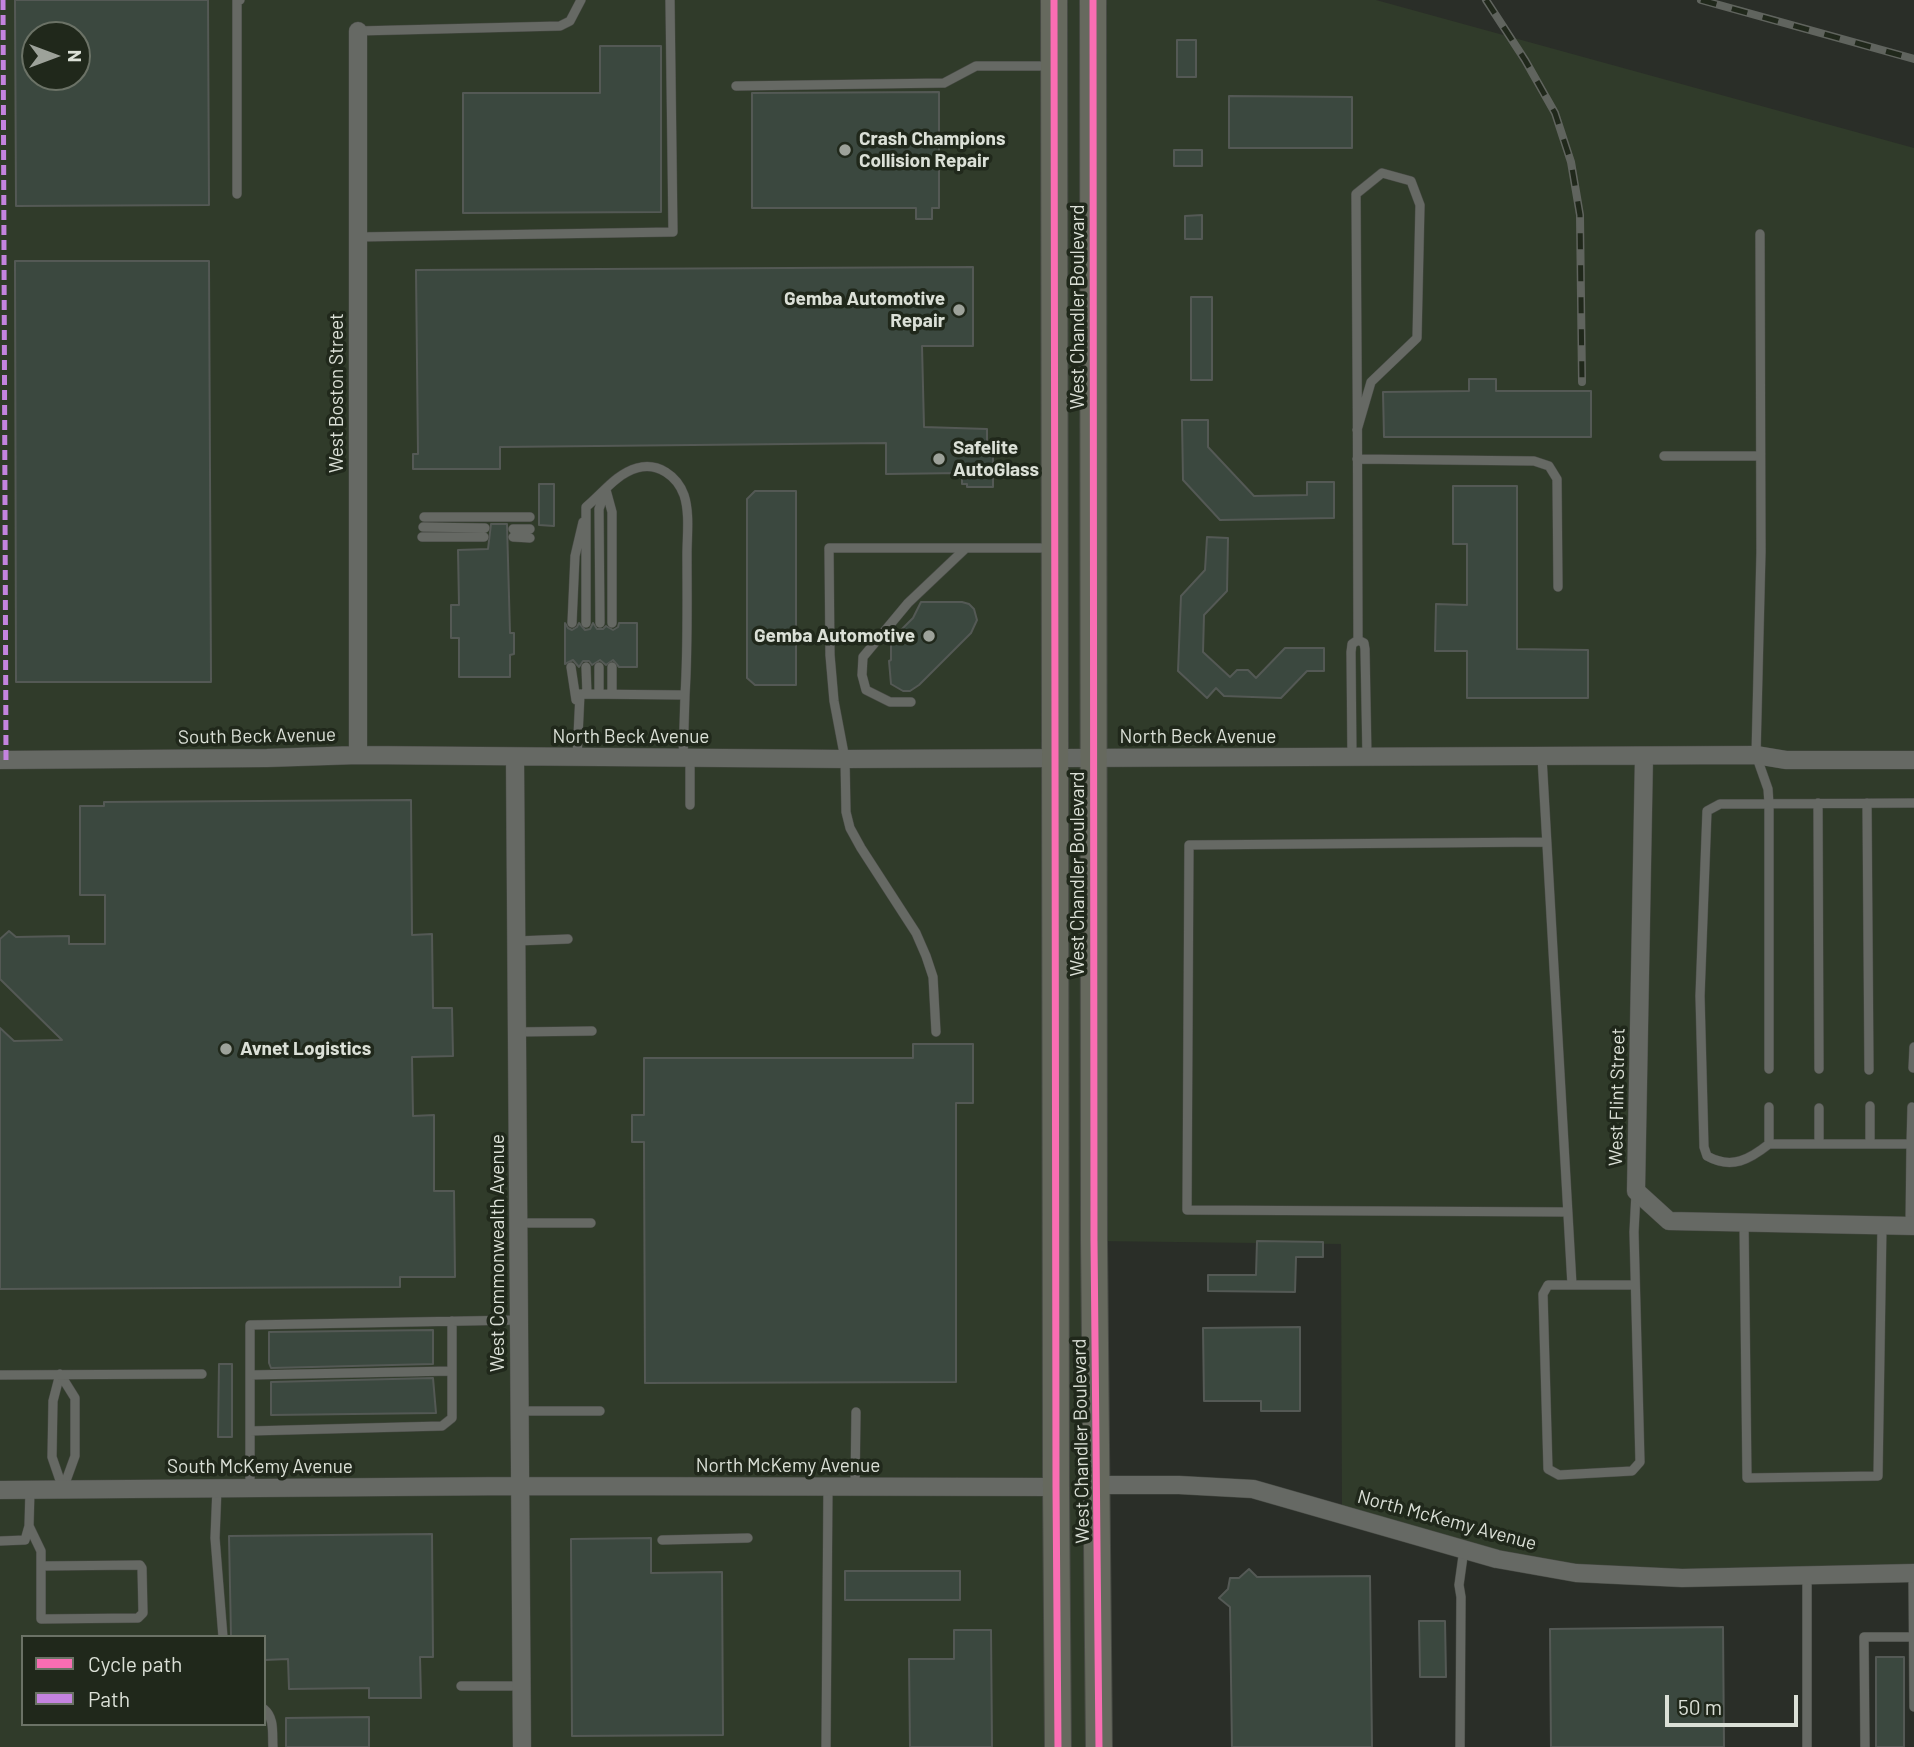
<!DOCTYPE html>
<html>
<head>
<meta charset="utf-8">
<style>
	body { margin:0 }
	#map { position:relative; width:1914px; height:1747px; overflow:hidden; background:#2a2e28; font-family:Barlow,sans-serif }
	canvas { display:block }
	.legend { position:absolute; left:21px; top:1635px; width:245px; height:91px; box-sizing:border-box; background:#20281b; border:2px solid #6b7266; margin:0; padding:9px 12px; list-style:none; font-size:21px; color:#dbe0d7 }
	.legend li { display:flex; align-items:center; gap:14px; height:35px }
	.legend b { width:35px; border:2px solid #6b7266 }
	.north { position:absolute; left:21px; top:21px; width:70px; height:70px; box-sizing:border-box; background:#20281b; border:2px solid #6b7266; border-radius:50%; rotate:90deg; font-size:19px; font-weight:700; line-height:28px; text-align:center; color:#dbe0d7 }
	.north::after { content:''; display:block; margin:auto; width:24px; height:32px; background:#9da29a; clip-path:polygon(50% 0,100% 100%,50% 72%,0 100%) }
	.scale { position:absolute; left:1665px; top:1695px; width:133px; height:32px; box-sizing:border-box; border:4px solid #dbe0d7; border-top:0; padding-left:9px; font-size:21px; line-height:24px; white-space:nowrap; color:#dbe0d7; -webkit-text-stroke:5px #20281b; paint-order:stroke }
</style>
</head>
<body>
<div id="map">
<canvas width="1914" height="1747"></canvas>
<ul class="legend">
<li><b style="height:9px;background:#f96db3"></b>Cycle path</li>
<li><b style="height:9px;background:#c483df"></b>Path</li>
</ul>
<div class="north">N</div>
<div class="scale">50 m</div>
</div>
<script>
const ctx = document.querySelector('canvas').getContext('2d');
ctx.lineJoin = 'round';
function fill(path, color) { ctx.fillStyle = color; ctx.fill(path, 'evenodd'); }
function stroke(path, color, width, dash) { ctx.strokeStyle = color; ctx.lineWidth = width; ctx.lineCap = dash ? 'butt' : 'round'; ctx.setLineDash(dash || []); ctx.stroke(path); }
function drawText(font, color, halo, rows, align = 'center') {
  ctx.font = font + ' Barlow,sans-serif'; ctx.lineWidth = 7; ctx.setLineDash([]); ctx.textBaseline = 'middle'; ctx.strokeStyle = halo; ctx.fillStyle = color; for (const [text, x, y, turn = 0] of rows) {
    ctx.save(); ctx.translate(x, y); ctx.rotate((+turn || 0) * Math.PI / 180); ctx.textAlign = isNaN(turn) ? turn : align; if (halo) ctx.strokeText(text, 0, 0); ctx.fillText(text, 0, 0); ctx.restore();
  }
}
const built = new Path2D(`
	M 0,0 L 1376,0 L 1914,148 L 1914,1573 L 1576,1573 L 1342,1513 L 1341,1244 L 1094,1241 L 1098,1747 L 0,1747 ZM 35,35 L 77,35 L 77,77 L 35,77 ZM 23,1637 L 264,1637 L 264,1724 L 23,1724 Z`);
const building = new Path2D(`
	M 15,0 L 208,0 L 209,205 L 16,206 ZM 35,35 L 77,35 L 77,77 L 35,77 Z
	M 1177,40 L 1196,40 L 1196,77 L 1177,77 Z
	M 600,46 L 661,46 L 661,212 L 463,213 L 463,93 L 600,93 Z
	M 939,92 L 939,208 L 932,208 L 932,219 L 916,219 L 916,208 L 752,208 L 752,93 Z
	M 1229,96 L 1352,97 L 1352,148 L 1229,148 Z
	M 1174,150 L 1202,150 L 1202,166 L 1174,166 Z
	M 1202,215 L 1202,239 L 1185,239 L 1185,216 Z
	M 15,261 L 209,261 L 211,682 L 16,682 Z
	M 973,267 L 973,346 L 922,346 L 924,427 L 987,429 L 987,442 L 993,445 L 993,487 L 967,487 L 967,484 L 962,484 L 962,473 L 886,474 L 886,443 L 500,447 L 500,469 L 413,469 L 413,454 L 418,454 L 416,270 Z
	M 1191,297 L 1212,297 L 1212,380 L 1191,380 Z
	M 1469,379 L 1496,379 L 1496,391 L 1591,391 L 1591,437 L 1384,437 L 1383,392 L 1469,391 Z
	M 1182,420 L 1208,420 L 1208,447 L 1254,496 L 1307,495 L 1307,482 L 1334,482 L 1334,518 L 1220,520 L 1183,480 Z
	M 539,484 L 554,484 L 554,526 L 539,525 Z
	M 1453,486 L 1517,486 L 1517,649 L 1588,650 L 1588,698 L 1467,698 L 1467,651 L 1435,651 L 1436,604 L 1467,605 L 1467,544 L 1453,544 Z
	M 755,491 L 796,491 L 796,685 L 755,685 L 747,678 L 747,499 Z
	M 491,524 L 507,524 L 510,633 L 514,633 L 514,654 L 510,655 L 510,677 L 459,677 L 459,638 L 451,638 L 451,605 L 459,605 L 458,550 L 488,549 Z
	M 1207,537 L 1228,538 L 1227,591 L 1204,615 L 1203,652 L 1230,677 L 1237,670 L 1248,670 L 1256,678 L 1285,648 L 1324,648 L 1324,671 L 1307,671 L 1281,698 L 1224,696 L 1216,688 L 1207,698 L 1178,671 L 1181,596 L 1205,570 Z
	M 921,602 L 962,602 L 969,604 L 974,609 L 977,620 L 971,633 L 919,685 L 910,691 L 903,691 L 891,684 L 889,661 L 891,660 L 891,640 L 913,618 Z
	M 565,623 L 568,628 L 572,630 L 577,627 L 579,623 L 585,630 L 590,629 L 593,623 L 597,629 L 603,629 L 606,626 L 613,630 L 618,627 L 619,623 L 637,623 L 637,667 L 619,667 L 613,660 L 606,665 L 600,660 L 592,665 L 589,661 L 583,661 L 579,667 L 573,660 L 565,664 Z
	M 411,800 L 412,935 L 432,934 L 433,1008 L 452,1008 L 453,1056 L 412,1057 L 413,1116 L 434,1115 L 434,1191 L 454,1191 L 455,1277 L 400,1277 L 400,1287 L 0,1289 L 0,1028 L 14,1041 L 62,1040 L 0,979 L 0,939 L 9,931 L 16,937 L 69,936 L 69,944 L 105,944 L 105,895 L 80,895 L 80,806 L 104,806 L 104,802 Z
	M 913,1044 L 973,1044 L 973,1103 L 956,1103 L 956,1382 L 645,1383 L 644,1142 L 632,1142 L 632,1115 L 644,1115 L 644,1058 L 913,1058 Z
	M 1257,1241 L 1323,1242 L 1323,1257 L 1296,1257 L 1295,1292 L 1208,1291 L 1208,1275 L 1256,1275 Z
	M 1300,1327 L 1300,1411 L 1261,1411 L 1261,1401 L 1204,1401 L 1203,1328 Z
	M 433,1330 L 433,1364 L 271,1368 L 269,1363 L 269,1332 Z
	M 219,1364 L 232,1364 L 232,1437 L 218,1437 Z
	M 433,1378 L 436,1413 L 271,1415 L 271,1382 Z
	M 432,1534 L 433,1657 L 420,1657 L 421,1698 L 369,1698 L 369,1688 L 289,1689 L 288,1659 L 264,1660 L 264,1637 L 231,1637 L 229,1536 Z
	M 651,1538 L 651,1573 L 722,1572 L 723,1735 L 572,1736 L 571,1539 Z
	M 1249,1569 L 1257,1577 L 1370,1576 L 1372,1747 L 1232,1747 L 1230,1607 L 1219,1598 L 1228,1589 L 1230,1578 L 1239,1578 Z
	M 845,1571 L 960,1571 L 960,1600 L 845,1600 Z
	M 1419,1621 L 1445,1621 L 1446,1677 L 1420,1677 Z
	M 1723,1627 L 1724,1747 L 1551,1747 L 1550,1629 Z
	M 954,1630 L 991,1630 L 992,1747 L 910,1747 L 909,1659 L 954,1659 Z
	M 1876,1657 L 1904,1657 L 1904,1747 L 1876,1747 Z
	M 369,1717 L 369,1747 L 286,1747 L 286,1718 Z`);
const service = new Path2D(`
	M 358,31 L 560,26 L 570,21 L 581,0
	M 736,86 L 944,83 L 976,66 L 1052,66
	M 237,194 L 237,0 L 240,0
	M 1760,234 L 1761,552 L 1756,755 L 1768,789 L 1769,804 L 1769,1069
	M 358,237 L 673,232 L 670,0
	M 1357,430 L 1371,382 L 1417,338 L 1420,205 L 1411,181 L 1382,173 L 1356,194 C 1357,343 1358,491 1358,640
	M 1664,456 L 1759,456
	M 1357,459 L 1534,461 L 1549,466 L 1557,479 L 1558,587
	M 606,490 L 612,512 L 612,623
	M 424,517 L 530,517
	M 423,527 L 485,528
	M 513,529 L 530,529
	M 422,537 L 484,537
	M 513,537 L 530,538
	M 572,623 L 575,556 L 583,522
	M 586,623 L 586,507 C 603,493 616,474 637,468 C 658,462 677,476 684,495 C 690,513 687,536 687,554 C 687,601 688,648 685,695
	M 600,623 L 599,509 L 605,492
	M 571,667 L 576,700
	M 586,667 L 587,694
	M 612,693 L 612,667
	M 599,694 L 599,667
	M 911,702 L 890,702 L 866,690 L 862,675 L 863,657 L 908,603 L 966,548
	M 577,757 L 580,694 L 685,695 L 683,759
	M 1542,757 L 1572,1285
	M 1352,758 L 1351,652 L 1352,644 L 1358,640 L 1364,643 L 1365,649 L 1367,757
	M 690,759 L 690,805
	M 1818,803 L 1819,1069
	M 1867,803 L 1869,1070
	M 1545,842 L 1189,845 L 1187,1210 L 1567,1212
	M 517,941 L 568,939
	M 517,1032 L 592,1031
	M 936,1032 L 933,977 L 926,956 L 916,933 L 861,848 L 850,828 L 846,812 L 845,759 L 834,701 L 830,655 L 829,548 L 1053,548
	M 1913,1068 L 1914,1047
	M 1870,1106 L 1870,1144
	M 1769,1107 L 1769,1144 L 1911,1144 L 1910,1226
	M 1912,1107 L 1911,1144 L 1914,1144
	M 1819,1108 L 1819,1144
	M 1769,1144 C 1750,1159 1732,1170 1707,1156 L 1704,1147 L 1700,996 L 1707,811 L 1720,804 L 1914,803
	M 1744,1222 L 1747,1478 L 1878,1476 L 1882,1225
	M 518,1223 L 591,1223
	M 1635,1285 L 1548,1285 L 1543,1294 L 1548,1469 L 1559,1475 L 1632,1471 L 1640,1462 L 1634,1232 L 1636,1193
	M 60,1374 L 75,1398 L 75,1456 L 63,1489 L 52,1457 L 53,1401 Z
	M 0,1375 L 202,1374
	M 250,1375 L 452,1371
	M 520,1411 L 600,1411
	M 250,1431 L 442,1426 L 452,1418 L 452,1321
	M 855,1487 L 856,1412
	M 217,1488 L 215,1538 L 223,1637
	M 250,1488 L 250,1325 L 519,1320
	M 29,1526 L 41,1551 L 41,1619 L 138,1618 L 143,1613 L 142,1568 L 140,1565 L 41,1566
	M 662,1540 L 748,1538
	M 0,1541 L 25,1540 L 29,1526 L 30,1490
	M 1913,1573 L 1914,1707
	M 1807,1575 L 1807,1747
	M 461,1686 L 522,1686
	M 264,1709 C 275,1718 272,1734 273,1747
	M 826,1747 L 828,1487
	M 1460,1747 L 1461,1597 L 1459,1585 L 1464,1549
	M 1865,1747 L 1864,1637 L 1913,1637`);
const minor = new Path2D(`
	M 358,31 L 358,755
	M 1644,756 L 1636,1191 L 1669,1221 L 1914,1226
	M 515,758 L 522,1747
	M 0,760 L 267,758 L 358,755 L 845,759 L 1756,755 L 1786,760 L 1914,760
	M 1098,1485 L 1179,1485 L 1253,1489 L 1497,1559 L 1576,1573 L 1682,1578 L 1914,1573
	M 0,1490 L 520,1486 L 1056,1487`);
const secondary = new Path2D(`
	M 1054,0 L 1056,1487 L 1058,1747
	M 1093,0 L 1094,1241 L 1099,1747`);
const rail = new Path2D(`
	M 1486,0 L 1525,60 L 1555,113 L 1571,162 L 1580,215 L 1582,382
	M 1701,0 L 1914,59`);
const quiet = new Path2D(`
	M 3,0 L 6,760`);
const cycleway = new Path2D(`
	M 1054,0 L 1056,1487 L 1058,1747
	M 1093,0 L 1094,1241 L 1099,1747`);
const markers = [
	[845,150,7,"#9da29a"],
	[959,310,7,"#9da29a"],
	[939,459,7,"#9da29a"],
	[929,636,7,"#9da29a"],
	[226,1049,7,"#9da29a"]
];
const poiNames = [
	["Crash Champions",859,139],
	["Collision Repair",859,161],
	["Gemba Automotive",945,299,"right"],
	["Repair",945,321,"right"],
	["Safelite",953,448],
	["AutoGlass",953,470],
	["Gemba Automotive",915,636,"right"],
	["Avnet Logistics",240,1049]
];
const streetNames = [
	["West Chandler Boulevard",1078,307,-90],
	["West Boston Street",337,393,-90],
	["South Beck Avenue",257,736,-1],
	["North Beck Avenue",631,737],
	["North Beck Avenue",1198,737],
	["West Chandler Boulevard",1078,874,-90],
	["West Flint Street",1617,1097,-89],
	["West Commonwealth Avenue",498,1253,-90],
	["West Chandler Boulevard",1081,1441,-91],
	["North McKemy Avenue",788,1466],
	["South McKemy Avenue",260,1467],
	["North McKemy Avenue",1447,1520,15]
];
fill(built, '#303b2a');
fill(building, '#3b483f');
stroke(building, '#545955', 2);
stroke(service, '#474a44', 10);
stroke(minor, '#474a44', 19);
stroke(secondary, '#474a44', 28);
stroke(service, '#666964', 9);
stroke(minor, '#666964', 18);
stroke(secondary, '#66695e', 26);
stroke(rail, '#60645e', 8);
stroke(rail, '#20281b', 5, [16]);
stroke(quiet, '#c483df', 5, [10, 5]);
stroke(cycleway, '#f96db3', 7);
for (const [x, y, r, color] of markers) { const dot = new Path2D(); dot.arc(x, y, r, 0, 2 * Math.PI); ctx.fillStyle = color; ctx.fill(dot); stroke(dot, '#20281b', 2.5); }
drawText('bold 19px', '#dbe0d7', '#20281b', poiNames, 'left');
drawText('19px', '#dbe0d7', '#20281b', streetNames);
</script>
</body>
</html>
